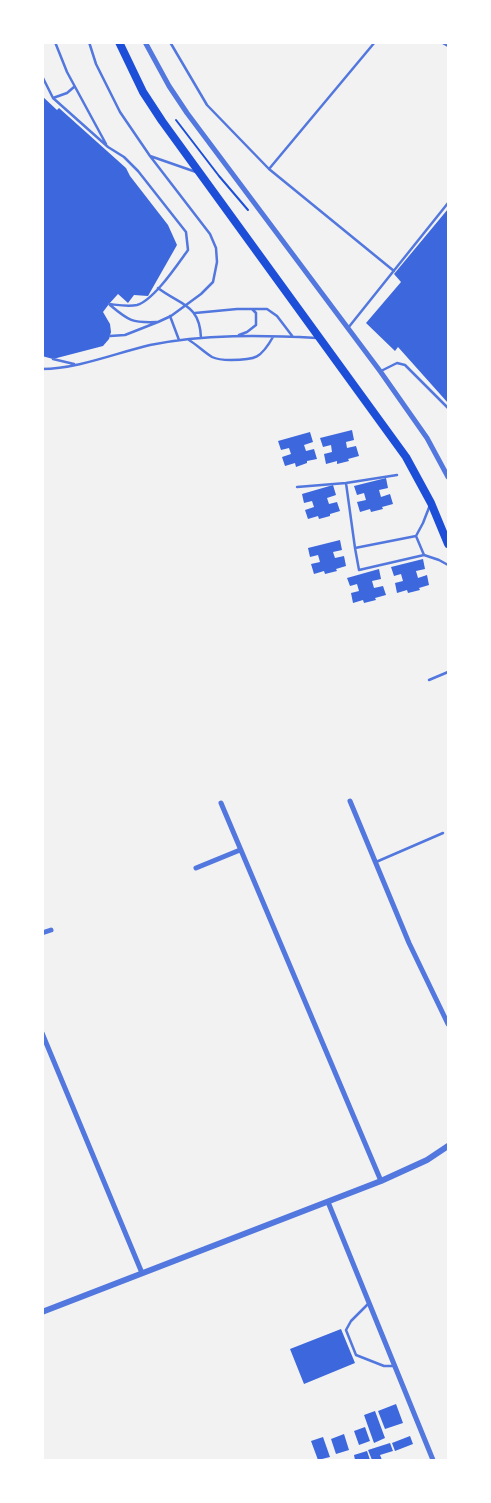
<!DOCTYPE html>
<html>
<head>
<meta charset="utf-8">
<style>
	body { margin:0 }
	#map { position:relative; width:491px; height:1503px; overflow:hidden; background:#f2f2f2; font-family:"PT Sans",sans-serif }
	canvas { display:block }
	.frame { position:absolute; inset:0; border:44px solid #fff; pointer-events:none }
</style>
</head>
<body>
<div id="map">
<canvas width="491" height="1503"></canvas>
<div class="frame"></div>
</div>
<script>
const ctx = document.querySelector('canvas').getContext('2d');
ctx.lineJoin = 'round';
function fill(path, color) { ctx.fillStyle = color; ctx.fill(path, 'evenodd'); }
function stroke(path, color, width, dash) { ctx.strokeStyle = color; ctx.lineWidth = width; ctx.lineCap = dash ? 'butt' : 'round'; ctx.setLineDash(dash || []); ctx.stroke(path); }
const building = new Path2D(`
	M 42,96 L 57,110 L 59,108 L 126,168 L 130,176 L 168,225 L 177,245 L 148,296 L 134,295 L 128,303 L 118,294 L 109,304 L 103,312 L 110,324 L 111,332 L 109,339 L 103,346 L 53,359 L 42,356 Z
	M 448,209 L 448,403 L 398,347 L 395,351 L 366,323 L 401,282 L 394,274 Z
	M 352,430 L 354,440 L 346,442 L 347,448 L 356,446 L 359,456 L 348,459 L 349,461 L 337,464 L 337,461 L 326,464 L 324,454 L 332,452 L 331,445 L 323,447 L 320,438 Z
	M 310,432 L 313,442 L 304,445 L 306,451 L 314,449 L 317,459 L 307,461 L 307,463 L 296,467 L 295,463 L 285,466 L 282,457 L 291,454 L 289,448 L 281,450 L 278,441 Z
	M 386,478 L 388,488 L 379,490 L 381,497 L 390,494 L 393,504 L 382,507 L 383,509 L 371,512 L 370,509 L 360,512 L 357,502 L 366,500 L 364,493 L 357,495 L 354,486 Z
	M 333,485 L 336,495 L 327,498 L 329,504 L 337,502 L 340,511 L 330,514 L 330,516 L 319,519 L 318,516 L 308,519 L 305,510 L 314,507 L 312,501 L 304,503 L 302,494 Z
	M 340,540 L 342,550 L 333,552 L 335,558 L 344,556 L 346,566 L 336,569 L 337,571 L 325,574 L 324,571 L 314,574 L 311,564 L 320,562 L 318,555 L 310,557 L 308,548 Z
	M 423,559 L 425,569 L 416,571 L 418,578 L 427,575 L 429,585 L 419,588 L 420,590 L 408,593 L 407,590 L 397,593 L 395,583 L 403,581 L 401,574 L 394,576 L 391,567 Z
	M 379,569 L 381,579 L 372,581 L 374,588 L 383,586 L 386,595 L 375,598 L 376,600 L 364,603 L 363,600 L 353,603 L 351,593 L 359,591 L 357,584 L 350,586 L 347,578 Z
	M 341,1329 L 355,1363 L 304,1384 L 290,1349 Z
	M 396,1404 L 403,1423 L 385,1429 L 378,1411 Z
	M 375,1411 L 385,1438 L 374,1443 L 364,1415 Z
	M 365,1427 L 370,1441 L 359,1445 L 354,1431 Z
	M 344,1434 L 349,1450 L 336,1454 L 331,1439 Z
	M 410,1436 L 413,1444 L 395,1451 L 392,1443 Z
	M 323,1437 L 330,1457 L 318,1460 L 311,1441 Z
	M 390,1443 L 393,1451 L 380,1455 L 382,1460 L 372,1460 L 368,1450 Z
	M 367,1451 L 370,1460 L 355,1460 L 354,1455 Z`);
const path = new Path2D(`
	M 176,120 L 219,176 L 248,210`);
const service = new Path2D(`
	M 55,42 L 67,72 L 106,144
	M 89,42 L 96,64 L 120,112 L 150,156 L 196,172
	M 170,42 L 207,105 L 269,169 L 394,271
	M 441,42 L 448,46
	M 42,76 L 53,98 L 108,147 L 124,157 L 138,171 L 186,232 L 188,250 C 177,265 154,300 137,305 C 128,307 118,305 109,304
	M 53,98 L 67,93 L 74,87
	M 269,169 L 375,42
	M 158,288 C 180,305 200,304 201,338
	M 110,305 C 129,321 132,323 157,322
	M 252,309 L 267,309 L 277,316 L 293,337
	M 195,313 L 237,309 L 252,309 L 256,313 L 256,325 L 247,332 L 239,335
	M 170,316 L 179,340
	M 348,328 L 448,203
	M 110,336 L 125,335 L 158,322 L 171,316 L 201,294 L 213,282 L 217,262 L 216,248 L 210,234 L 150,156
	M 189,340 C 197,345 204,352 212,357 C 218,360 225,360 231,360 C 256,360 261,358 273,337
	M 53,359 L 74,364
	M 42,369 C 77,369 116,353 150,345 C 204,334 262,335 317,338
	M 381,371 L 397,363 L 405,365 L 448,408
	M 346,483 L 397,475
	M 297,487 L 346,483 L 355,548 L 359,570 L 424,555 L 439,560 L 448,565
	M 416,536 L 424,555
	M 355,548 L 416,536 L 423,523 L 430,505
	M 429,680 L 448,672
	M 376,862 L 443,833
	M 369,1303 L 351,1321 L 346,1330 L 356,1355 L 384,1366 L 395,1366`);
const minor = new Path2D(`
	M 145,42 L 169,86 L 187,113 L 380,371 L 427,438 L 448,477
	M 350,801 L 409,943 L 448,1024
	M 221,803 L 381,1181
	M 196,868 L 240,850
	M 42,933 L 51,930
	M 42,1033 L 142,1273
	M 328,1202 L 433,1460`);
const tertiary = new Path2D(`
	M 42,1312 L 381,1181 L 427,1160 L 448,1146`);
const primary = new Path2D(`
	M 119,42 L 143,92 L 162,121 L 406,457 L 431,503 L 448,544`);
fill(building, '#3d67dc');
stroke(path, '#1d4ed8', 2);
stroke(service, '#5277de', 2.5);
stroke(minor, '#5277de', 5);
stroke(tertiary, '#5277de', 6);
stroke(primary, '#1d4ed8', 8);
</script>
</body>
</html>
